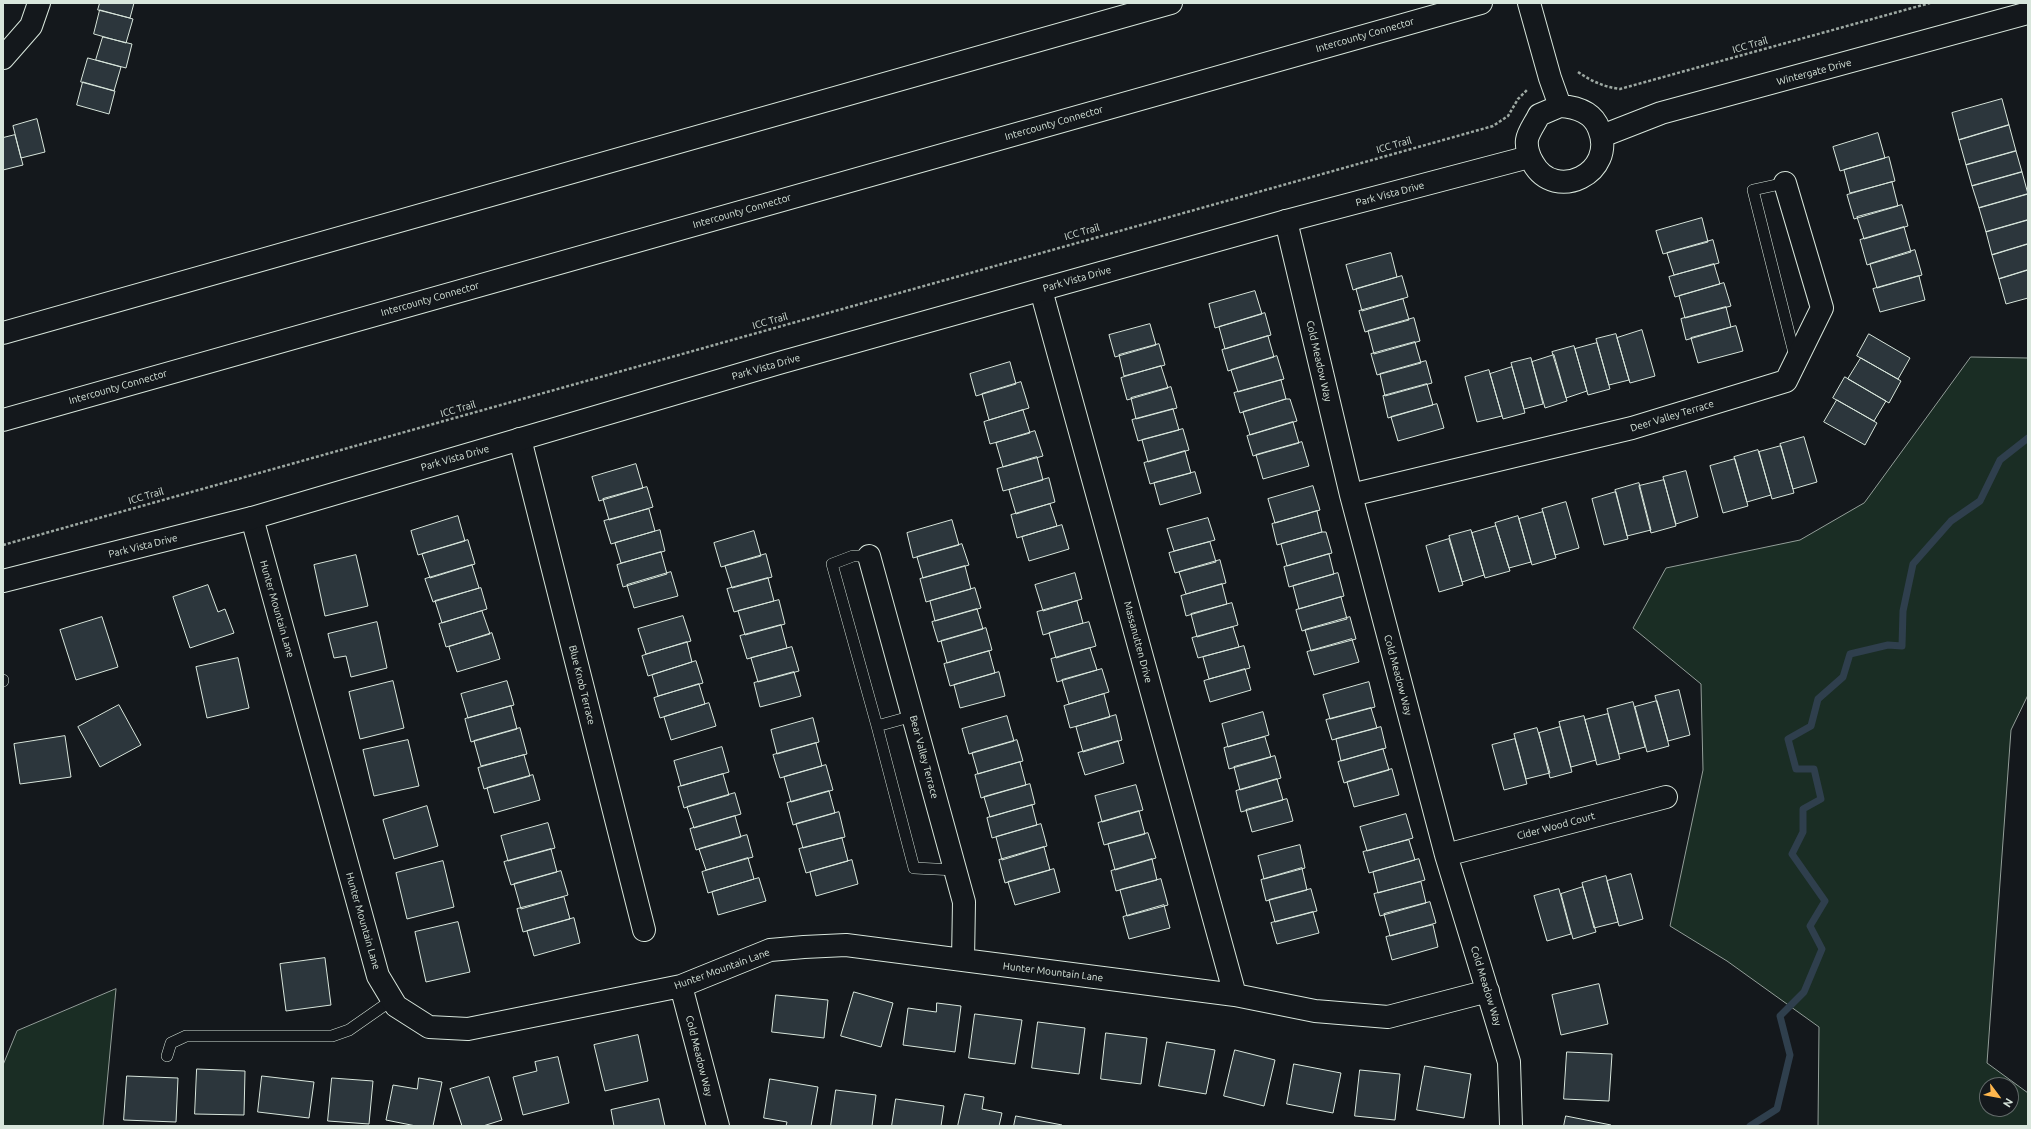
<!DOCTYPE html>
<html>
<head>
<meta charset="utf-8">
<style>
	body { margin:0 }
	#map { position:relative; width:2031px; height:1129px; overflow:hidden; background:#14181c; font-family:Ubuntu,sans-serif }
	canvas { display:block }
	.frame { position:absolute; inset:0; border:4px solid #d8e6dc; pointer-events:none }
	.north { position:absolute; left:1979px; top:1077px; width:40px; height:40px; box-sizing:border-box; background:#14181c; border:1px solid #626a69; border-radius:50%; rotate:122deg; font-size:11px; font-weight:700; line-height:16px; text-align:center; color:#d8e6dc }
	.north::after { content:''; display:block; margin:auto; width:14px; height:18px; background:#ffb74d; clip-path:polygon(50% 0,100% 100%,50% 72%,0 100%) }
</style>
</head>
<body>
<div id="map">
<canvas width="2031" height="1129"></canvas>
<div class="frame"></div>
<div class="north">N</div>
</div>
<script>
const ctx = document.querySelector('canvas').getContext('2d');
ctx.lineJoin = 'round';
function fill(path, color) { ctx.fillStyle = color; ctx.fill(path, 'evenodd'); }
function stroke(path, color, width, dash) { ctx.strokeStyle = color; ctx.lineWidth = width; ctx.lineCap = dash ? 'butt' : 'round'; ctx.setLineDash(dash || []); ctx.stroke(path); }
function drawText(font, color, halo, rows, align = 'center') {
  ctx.font = font + ' Ubuntu,sans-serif'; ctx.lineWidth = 3; ctx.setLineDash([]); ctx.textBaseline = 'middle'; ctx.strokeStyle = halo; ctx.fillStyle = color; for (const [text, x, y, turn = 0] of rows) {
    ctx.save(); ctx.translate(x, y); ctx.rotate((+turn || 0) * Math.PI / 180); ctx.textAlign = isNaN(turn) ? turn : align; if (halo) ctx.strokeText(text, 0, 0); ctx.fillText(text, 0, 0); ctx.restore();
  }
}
const green = new Path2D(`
	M 1971,357 L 2028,358 L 2028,695 L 2011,730 L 1987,1063 L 2028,1093 L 2028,1126 L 1818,1126 L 1819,1027 L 1727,961 L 1670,926 L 1703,770 L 1701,684 L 1633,628 L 1666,568 L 1800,540 L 1864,503 ZM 1987,1085 L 2011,1085 L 2011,1109 L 1987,1109 Z
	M 116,989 L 103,1126 L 3,1126 L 3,1065 L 17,1031 Z`);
const stream = new Path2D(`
	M 1750,1126 L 1777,1109 L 1790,1055 L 1780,1016 L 1804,992 L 1822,949 L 1810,926 L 1825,901 L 1792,854 L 1803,832 L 1803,809 L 1821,799 L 1814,769 L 1796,769 L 1788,739 L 1811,726 L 1818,699 L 1843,677 L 1850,654 L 1888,645 L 1902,646 L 1903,611 L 1913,564 L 1951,521 L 1980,501 L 2000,460 L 2028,438`);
const building = new Path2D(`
	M 100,3 L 134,3 L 130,18 L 98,10 Z
	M 100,10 L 133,19 L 126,43 L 94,34 Z
	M 103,37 L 132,44 L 126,68 L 96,60 Z
	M 88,58 L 121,67 L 114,91 L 81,82 Z
	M 83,82 L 115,91 L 109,114 L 77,105 Z
	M 2002,99 L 2009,125 L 1959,140 L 1952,113 Z
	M 37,119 L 45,152 L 21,158 L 13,126 Z
	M 2009,125 L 2016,151 L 1966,165 L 1959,140 Z
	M 1878,133 L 1885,158 L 1840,171 L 1833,147 Z
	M 15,135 L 23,165 L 3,170 L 3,138 Z
	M 2016,151 L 2022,172 L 1972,186 L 1966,165 Z
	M 1889,157 L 1895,181 L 1850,193 L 1844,170 Z
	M 2022,172 L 2028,194 L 1979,208 L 1972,186 Z
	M 1892,182 L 1898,206 L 1854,219 L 1847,195 Z
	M 2028,194 L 2028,220 L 1986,232 L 1979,208 Z
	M 1902,205 L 1908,226 L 1864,239 L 1857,217 Z
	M 1702,218 L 1708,242 L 1663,254 L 1656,231 Z
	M 2028,220 L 2028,244 L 1992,255 L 1986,232 Z
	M 1904,227 L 1911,252 L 1867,265 L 1860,240 Z
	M 1713,240 L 1719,263 L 1674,275 L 1667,253 Z
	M 2028,244 L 2028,270 L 1999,279 L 1992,255 Z
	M 1915,250 L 1922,275 L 1877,288 L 1870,264 Z
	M 1391,253 L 1397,277 L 1353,290 L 1346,265 Z
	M 1714,264 L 1720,284 L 1675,297 L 1669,277 Z
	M 2028,270 L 2028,298 L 2006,304 L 1999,279 Z
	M 1402,276 L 1408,297 L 1362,311 L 1356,289 Z
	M 1919,276 L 1925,300 L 1880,312 L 1873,289 Z
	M 1724,283 L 1731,306 L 1685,318 L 1679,296 Z
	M 1255,291 L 1262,314 L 1215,328 L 1209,304 Z
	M 1403,299 L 1409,320 L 1365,332 L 1359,311 Z
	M 1726,307 L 1731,327 L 1686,340 L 1681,319 Z
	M 1265,313 L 1271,335 L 1225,349 L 1219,327 Z
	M 1414,318 L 1420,341 L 1374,354 L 1368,331 Z
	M 1150,324 L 1156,345 L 1115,357 L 1109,335 Z
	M 1736,326 L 1743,351 L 1698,363 L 1691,338 Z
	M 1642,330 L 1655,376 L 1630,383 L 1617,338 Z
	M 1616,334 L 1629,380 L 1609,385 L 1596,339 Z
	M 1869,334 L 1910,358 L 1898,379 L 1857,356 Z
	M 1268,336 L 1274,357 L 1228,371 L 1222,350 Z
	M 1415,342 L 1421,363 L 1377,375 L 1371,354 Z
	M 1597,343 L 1610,389 L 1588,395 L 1575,349 Z
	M 1159,344 L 1165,365 L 1124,376 L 1119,355 Z
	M 1574,346 L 1587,391 L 1566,398 L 1552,352 Z
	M 1554,355 L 1567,401 L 1545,408 L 1532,362 Z
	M 1277,356 L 1284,379 L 1238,392 L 1231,370 Z
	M 1531,358 L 1543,404 L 1524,409 L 1511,363 Z
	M 1861,358 L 1901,381 L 1889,403 L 1848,379 Z
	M 1426,361 L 1432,383 L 1385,396 L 1380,374 Z
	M 1010,362 L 1016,384 L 976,396 L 970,374 Z
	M 1161,366 L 1168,388 L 1127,400 L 1121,378 Z
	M 1512,367 L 1525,413 L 1503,419 L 1490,374 Z
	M 1489,370 L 1502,416 L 1477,422 L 1465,377 Z
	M 1845,377 L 1886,401 L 1874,421 L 1833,398 Z
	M 1281,380 L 1286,399 L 1240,413 L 1234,393 Z
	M 1021,382 L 1029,408 L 989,420 L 982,394 Z
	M 1427,384 L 1433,405 L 1388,418 L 1383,396 Z
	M 1171,387 L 1177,408 L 1136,419 L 1131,398 Z
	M 1286,399 L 1290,399 L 1297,421 L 1250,435 L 1243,412 Z
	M 1837,400 L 1877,423 L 1865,445 L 1824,422 Z
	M 1437,404 L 1444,428 L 1398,441 L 1391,417 Z
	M 1173,409 L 1179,430 L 1138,441 L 1132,420 Z
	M 1023,410 L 1030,433 L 990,444 L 984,422 Z
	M 1293,422 L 1299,443 L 1253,456 L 1247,436 Z
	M 1183,429 L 1189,450 L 1148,462 L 1142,440 Z
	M 1035,431 L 1043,456 L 1003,467 L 996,443 Z
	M 1804,437 L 1817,482 L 1793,489 L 1780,444 Z
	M 1302,442 L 1309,466 L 1263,479 L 1256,455 Z
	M 1781,446 L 1794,493 L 1772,499 L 1759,452 Z
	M 1758,450 L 1771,495 L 1747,502 L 1734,457 Z
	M 1185,451 L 1191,473 L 1150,484 L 1144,463 Z
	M 1037,457 L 1043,480 L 1003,491 L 997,469 Z
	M 1735,459 L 1748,506 L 1723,513 L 1710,466 Z
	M 636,464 L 643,488 L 599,501 L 592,477 Z
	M 1686,471 L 1698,517 L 1676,524 L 1663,477 Z
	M 1195,472 L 1201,493 L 1160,505 L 1154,483 Z
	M 1049,478 L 1055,502 L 1016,514 L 1009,490 Z
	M 1664,480 L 1676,526 L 1651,533 L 1639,486 Z
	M 1639,483 L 1651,530 L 1627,536 L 1615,490 Z
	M 1313,486 L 1320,510 L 1275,523 L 1268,499 Z
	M 647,487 L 653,507 L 609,520 L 603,499 Z
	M 1616,492 L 1628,539 L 1604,545 L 1592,499 Z
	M 1566,502 L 1579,548 L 1555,555 L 1542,509 Z
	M 1050,504 L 1057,526 L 1017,538 L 1011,515 Z
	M 649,509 L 655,531 L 611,544 L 604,521 Z
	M 1317,511 L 1322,532 L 1277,545 L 1272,524 Z
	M 1543,512 L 1556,558 L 1532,565 L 1519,519 Z
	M 458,516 L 465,541 L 418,555 L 411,531 Z
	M 1518,516 L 1531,562 L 1509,568 L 1495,523 Z
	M 1208,518 L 1215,540 L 1174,551 L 1167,529 Z
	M 952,520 L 959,545 L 913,558 L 907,533 Z
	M 1062,525 L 1069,549 L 1029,561 L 1022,537 Z
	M 1496,526 L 1510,571 L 1485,578 L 1472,533 Z
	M 660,530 L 665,551 L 621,563 L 615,543 Z
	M 1471,530 L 1484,575 L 1462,582 L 1449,536 Z
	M 754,531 L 761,556 L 721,567 L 714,543 Z
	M 1322,532 L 1326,532 L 1332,553 L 1287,566 L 1281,544 Z
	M 1449,539 L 1463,585 L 1439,592 L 1426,546 Z
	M 468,540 L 475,564 L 430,578 L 422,554 Z
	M 1210,542 L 1216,562 L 1175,573 L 1169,553 Z
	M 962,544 L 969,565 L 923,578 L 917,557 Z
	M 661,552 L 667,574 L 623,587 L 617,565 Z
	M 766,554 L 772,577 L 732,588 L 725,566 Z
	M 1329,554 L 1334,574 L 1289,587 L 1284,567 Z
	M 356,555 L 368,606 L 325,616 L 314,565 Z
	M 1220,560 L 1226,583 L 1186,594 L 1179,572 Z
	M 472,565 L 479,588 L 433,602 L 425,579 Z
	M 965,566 L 971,589 L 926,602 L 920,579 Z
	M 671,572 L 678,596 L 634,608 L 627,585 Z
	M 1075,573 L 1082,599 L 1043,611 L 1035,585 Z
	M 1338,573 L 1344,596 L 1299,609 L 1293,586 Z
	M 768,578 L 774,601 L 734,612 L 727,589 Z
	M 1222,584 L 1227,604 L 1186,616 L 1181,596 Z
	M 208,585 L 218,612 L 225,609 L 234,633 L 190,648 L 173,597 Z
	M 481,588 L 487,609 L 442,623 L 435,601 Z
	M 975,588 L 981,608 L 935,621 L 930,601 Z
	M 1341,597 L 1347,619 L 1302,631 L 1296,610 Z
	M 779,600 L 785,624 L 745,635 L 738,611 Z
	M 1077,601 L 1083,623 L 1043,635 L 1037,612 Z
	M 1232,603 L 1238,625 L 1197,637 L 1191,614 Z
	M 977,609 L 983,629 L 938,642 L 932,622 Z
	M 482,611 L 490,634 L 446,647 L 439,624 Z
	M 683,616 L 691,641 L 646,654 L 638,629 Z
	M 102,617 L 118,667 L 76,680 L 60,630 Z
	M 1350,617 L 1356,639 L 1311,651 L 1305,630 Z
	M 377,622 L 387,668 L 351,677 L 346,656 L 334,658 L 328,634 Z
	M 1089,622 L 1096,646 L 1056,658 L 1049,633 Z
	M 781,625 L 787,648 L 747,659 L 740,636 Z
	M 1233,627 L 1239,647 L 1198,658 L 1192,638 Z
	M 986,628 L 992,650 L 947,663 L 941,641 Z
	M 492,633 L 500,659 L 457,672 L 449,647 Z
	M 1352,639 L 1359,662 L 1314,675 L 1307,652 Z
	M 687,642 L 692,662 L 648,676 L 642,656 Z
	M 1244,646 L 1250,668 L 1209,679 L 1203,657 Z
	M 792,647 L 799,671 L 758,682 L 751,658 Z
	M 1090,648 L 1097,670 L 1057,682 L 1051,659 Z
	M 989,651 L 995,673 L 950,686 L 944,664 Z
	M 238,658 L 249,708 L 207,718 L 196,667 Z
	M 696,661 L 703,683 L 658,696 L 652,675 Z
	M 1102,669 L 1109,692 L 1069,704 L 1062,680 Z
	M 1245,669 L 1251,690 L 1210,702 L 1204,681 Z
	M 794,672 L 801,696 L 760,707 L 754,683 Z
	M 999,672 L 1005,696 L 960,708 L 954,685 Z
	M 393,681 L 404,728 L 360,739 L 349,692 Z
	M 507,681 L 514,705 L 468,718 L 461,694 Z
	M 1369,682 L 1375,707 L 1330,719 L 1323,695 Z
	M 699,684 L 705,704 L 660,718 L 654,698 Z
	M 1679,690 L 1690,735 L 1668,741 L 1655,696 Z
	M 1104,694 L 1110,717 L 1070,728 L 1064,706 Z
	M 1657,701 L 1669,746 L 1647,752 L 1635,707 Z
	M 1633,702 L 1645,747 L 1619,754 L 1607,709 Z
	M 709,703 L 716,726 L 671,740 L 664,717 Z
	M 119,705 L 141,745 L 100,767 L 78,727 Z
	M 511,706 L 517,729 L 471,742 L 465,719 Z
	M 1371,708 L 1377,728 L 1332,740 L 1326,720 Z
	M 1263,712 L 1269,735 L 1228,747 L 1222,724 Z
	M 1608,714 L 1620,759 L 1597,765 L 1585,720 Z
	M 1116,715 L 1122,740 L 1083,752 L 1076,727 Z
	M 1007,716 L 1014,741 L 969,754 L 962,729 Z
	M 1584,716 L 1596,760 L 1571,767 L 1559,722 Z
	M 813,718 L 819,742 L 777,754 L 771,730 Z
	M 1381,727 L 1386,748 L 1341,761 L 1336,739 Z
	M 1560,727 L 1572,772 L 1550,778 L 1539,733 Z
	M 520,728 L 527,754 L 481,766 L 474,741 Z
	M 1537,728 L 1550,773 L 1526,779 L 1514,734 Z
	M 65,736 L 71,777 L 20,784 L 14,744 Z
	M 1265,737 L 1271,757 L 1229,769 L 1224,748 Z
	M 1515,739 L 1527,784 L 1504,790 L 1492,745 Z
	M 408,740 L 419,786 L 374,796 L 363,750 Z
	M 1017,740 L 1023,761 L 978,774 L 972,753 Z
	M 1118,741 L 1124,763 L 1085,775 L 1078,753 Z
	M 816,743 L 822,766 L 780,778 L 773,755 Z
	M 722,747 L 729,772 L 681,786 L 674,761 Z
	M 1383,749 L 1389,770 L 1344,783 L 1338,762 Z
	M 524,755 L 530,776 L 484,789 L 478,768 Z
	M 1275,756 L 1281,778 L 1240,790 L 1234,767 Z
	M 1020,762 L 1026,785 L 981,798 L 975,775 Z
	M 826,765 L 833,790 L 791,802 L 784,777 Z
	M 1392,769 L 1399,795 L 1354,807 L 1347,782 Z
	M 723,774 L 729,795 L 684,808 L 678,787 Z
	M 533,775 L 540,800 L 494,813 L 487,788 Z
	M 1277,779 L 1283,800 L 1241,812 L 1236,791 Z
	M 1030,784 L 1035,804 L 990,817 L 984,797 Z
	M 1136,785 L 1143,810 L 1102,822 L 1095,796 Z
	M 829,791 L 835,813 L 793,825 L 787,803 Z
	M 735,793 L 741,814 L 694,828 L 687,807 Z
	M 1287,799 L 1293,821 L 1252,832 L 1246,810 Z
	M 1032,805 L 1037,825 L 992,838 L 987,818 Z
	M 427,806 L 438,846 L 394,859 L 383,820 Z
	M 1139,811 L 1145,834 L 1104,845 L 1098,823 Z
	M 839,812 L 845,837 L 803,848 L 796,824 Z
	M 1406,814 L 1413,838 L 1367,851 L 1360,827 Z
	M 735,816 L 741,837 L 696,850 L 690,829 Z
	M 548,823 L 555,848 L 508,861 L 501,836 Z
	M 1041,824 L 1047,846 L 1002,860 L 996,837 Z
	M 1148,833 L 1156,858 L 1115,870 L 1108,844 Z
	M 747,835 L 753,857 L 706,870 L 699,849 Z
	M 842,838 L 848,861 L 806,873 L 799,849 Z
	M 1409,840 L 1415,860 L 1369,873 L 1363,852 Z
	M 1300,845 L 1305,868 L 1264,879 L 1258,856 Z
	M 1044,847 L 1050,870 L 1005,883 L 999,860 Z
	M 551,849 L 557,872 L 511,885 L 504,862 Z
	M 748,858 L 754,879 L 708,893 L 702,872 Z
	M 1152,859 L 1157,880 L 1116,891 L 1111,871 Z
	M 1419,859 L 1425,880 L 1378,893 L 1373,872 Z
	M 852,860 L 858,884 L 816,896 L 810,872 Z
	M 443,861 L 454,907 L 407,919 L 396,873 Z
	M 1302,868 L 1307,890 L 1266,901 L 1261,880 Z
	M 1054,869 L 1060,892 L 1015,905 L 1008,882 Z
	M 561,871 L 568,895 L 521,909 L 514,884 Z
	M 1631,874 L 1643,919 L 1619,926 L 1607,881 Z
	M 1606,876 L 1618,922 L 1594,928 L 1582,883 Z
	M 759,878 L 766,901 L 718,915 L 712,892 Z
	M 1161,879 L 1168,905 L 1127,916 L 1120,890 Z
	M 1421,882 L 1426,903 L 1380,916 L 1374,894 Z
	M 1583,887 L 1596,932 L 1573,939 L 1561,894 Z
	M 1311,889 L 1317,911 L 1275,922 L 1269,900 Z
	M 1559,889 L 1571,934 L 1547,941 L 1534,896 Z
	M 564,897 L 570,919 L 523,932 L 517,909 Z
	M 1430,902 L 1436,923 L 1390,936 L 1384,914 Z
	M 1164,905 L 1170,928 L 1129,939 L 1123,917 Z
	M 1313,912 L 1319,933 L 1277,944 L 1271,923 Z
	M 574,918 L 580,943 L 534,956 L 527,931 Z
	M 458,922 L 470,972 L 426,982 L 415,932 Z
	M 1433,925 L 1438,947 L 1392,960 L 1386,937 Z
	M 325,958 L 331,1005 L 286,1011 L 280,964 Z
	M 1599,984 L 1608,1024 L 1561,1035 L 1552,995 Z
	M 854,992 L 893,1003 L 881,1047 L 841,1036 Z
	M 776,995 L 828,1000 L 824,1038 L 772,1032 Z
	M 937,1003 L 961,1006 L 955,1052 L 903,1045 L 908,1008 L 936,1012 Z
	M 975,1014 L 1022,1020 L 1015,1064 L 969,1058 Z
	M 1038,1022 L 1085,1028 L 1079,1074 L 1032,1068 Z
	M 1106,1033 L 1147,1038 L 1141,1084 L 1101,1079 Z
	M 638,1035 L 648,1081 L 605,1091 L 594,1045 Z
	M 1167,1042 L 1215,1050 L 1206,1094 L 1159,1086 Z
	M 1235,1050 L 1275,1060 L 1264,1106 L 1224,1096 Z
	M 1567,1052 L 1612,1054 L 1609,1101 L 1564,1099 Z
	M 558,1057 L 569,1103 L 523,1115 L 513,1077 L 537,1071 L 535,1062 Z
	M 1294,1064 L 1341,1073 L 1333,1113 L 1287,1104 Z
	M 1425,1066 L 1471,1074 L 1464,1118 L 1417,1110 Z
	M 197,1069 L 245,1071 L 244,1115 L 195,1114 Z
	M 1360,1070 L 1400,1074 L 1395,1120 L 1355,1116 Z
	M 127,1076 L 178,1078 L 176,1122 L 124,1120 Z
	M 262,1076 L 314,1082 L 309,1118 L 258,1112 Z
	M 489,1077 L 502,1120 L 483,1126 L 462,1126 L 450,1089 Z
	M 332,1078 L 373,1081 L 369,1124 L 328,1121 Z
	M 419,1078 L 442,1082 L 433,1126 L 416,1126 L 386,1120 L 393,1085 L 417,1089 Z
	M 770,1079 L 818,1087 L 811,1126 L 786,1126 L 787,1122 L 764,1118 Z
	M 836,1090 L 876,1095 L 872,1126 L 831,1126 Z
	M 965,1094 L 984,1097 L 982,1109 L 1002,1113 L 999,1126 L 958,1126 Z
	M 659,1099 L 665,1126 L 614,1126 L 611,1110 Z
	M 896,1099 L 944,1106 L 941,1126 L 892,1126 Z
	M 1016,1116 L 1062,1125 L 1062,1126 L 1014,1126 Z
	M 1566,1116 L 1611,1125 L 1611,1126 L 1564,1126 Z`);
const path = new Path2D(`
	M 1578,72 C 1591,81 1604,87 1620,89 L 1930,3
	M 3,545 L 1493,126 L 1508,116 L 1518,99 L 1527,90`);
const lane = new Path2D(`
	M 1785,183 L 1753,190 L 1795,357
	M 869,556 L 853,556 L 832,564 L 877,726 L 914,868 L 956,870
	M 3,680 L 3,681
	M 877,726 L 913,716
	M 167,1056 L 171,1043 L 186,1036 L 332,1036 L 349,1030 L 392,1000`);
const street = new Path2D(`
	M 3,58 L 31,26 L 39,3
	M 1286,221 L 1351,495 L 1446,855 L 1509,1062 L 1511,1126
	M 1041,290 L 1235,995
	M 520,439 L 644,930
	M 1351,495 L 1632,428 L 1786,381 L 1822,308 L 1785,183
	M 252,518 L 378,976 L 396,1006 L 429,1027 L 468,1029 L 681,986 L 770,950 L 804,947 L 846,945 L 1235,995 L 1315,1011 L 1388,1017 L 1488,991
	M 869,556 L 964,902 L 963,960
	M 1446,855 L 1666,797
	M 681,986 L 718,1126`);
const secondary = new Path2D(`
	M 1529,3 L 1550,78 L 1560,106
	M 1560,106 C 1576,107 1593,112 1599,129 C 1617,173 1555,203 1533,163 C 1529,157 1526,147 1527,140 C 1528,132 1536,122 1539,115 Z
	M 1602,136 L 1661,113 L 2028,13
	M 3,581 L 252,518 L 779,363 L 1286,221 L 1529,157`);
const highway = new Path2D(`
	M 3,333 L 1171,3
	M 3,420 L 1481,3`);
const streetNames = [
	["Intercounty Connector",1365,35,-16],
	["ICC Trail",1750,45,-16],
	["Wintergate Drive",1814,72,-15],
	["Intercounty Connector",1054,123,-16],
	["ICC Trail",1394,145,-16],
	["Park Vista Drive",1390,194,-15],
	["Intercounty Connector",742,211,-16],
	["ICC Trail",1082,232,-16],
	["Park Vista Drive",1077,279,-16],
	["Intercounty Connector",430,299,-16],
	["ICC Trail",770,321,-16],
	["Cold Meadow Way",1319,361,77],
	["Park Vista Drive",766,367,-16],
	["Intercounty Connector",118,387,-16],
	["ICC Trail",458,409,-16],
	["Deer Valley Terrace",1672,416,-17],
	["Park Vista Drive",455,458,-16],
	["ICC Trail",146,496,-16],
	["Park Vista Drive",143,546,-14],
	["Hunter Mountain Lane",277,609,74],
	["Massanutten Drive",1138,642,75],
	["Cold Meadow Way",1398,675,75],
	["Blue Knob Terrace",582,685,76],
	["Bear Valley Terrace",924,757,75],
	["Cider Wood Court",1556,826,-15],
	["Hunter Mountain Lane",363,921,74],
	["Hunter Mountain Lane",722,969,-20],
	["Hunter Mountain Lane",1053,972,7],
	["Cold Meadow Way",1486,986,73],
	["Cold Meadow Way",699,1056,76]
];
fill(green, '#1a2d24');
stroke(green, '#939e99', 1);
stroke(stream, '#2f3f4d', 7);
fill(building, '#2c363c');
stroke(building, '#d8e6dc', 1);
stroke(lane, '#d8e6dc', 12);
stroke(street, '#d8e6dc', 24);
stroke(secondary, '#d8e6dc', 24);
stroke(highway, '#d8e6dc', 24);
stroke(path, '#9da8a2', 2.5, [3, 2]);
stroke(lane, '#14181c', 11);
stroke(street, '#14181c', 22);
stroke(secondary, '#14181c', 22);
stroke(highway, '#14181c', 22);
drawText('10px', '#d8e6dc', '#14181c', streetNames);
</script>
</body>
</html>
